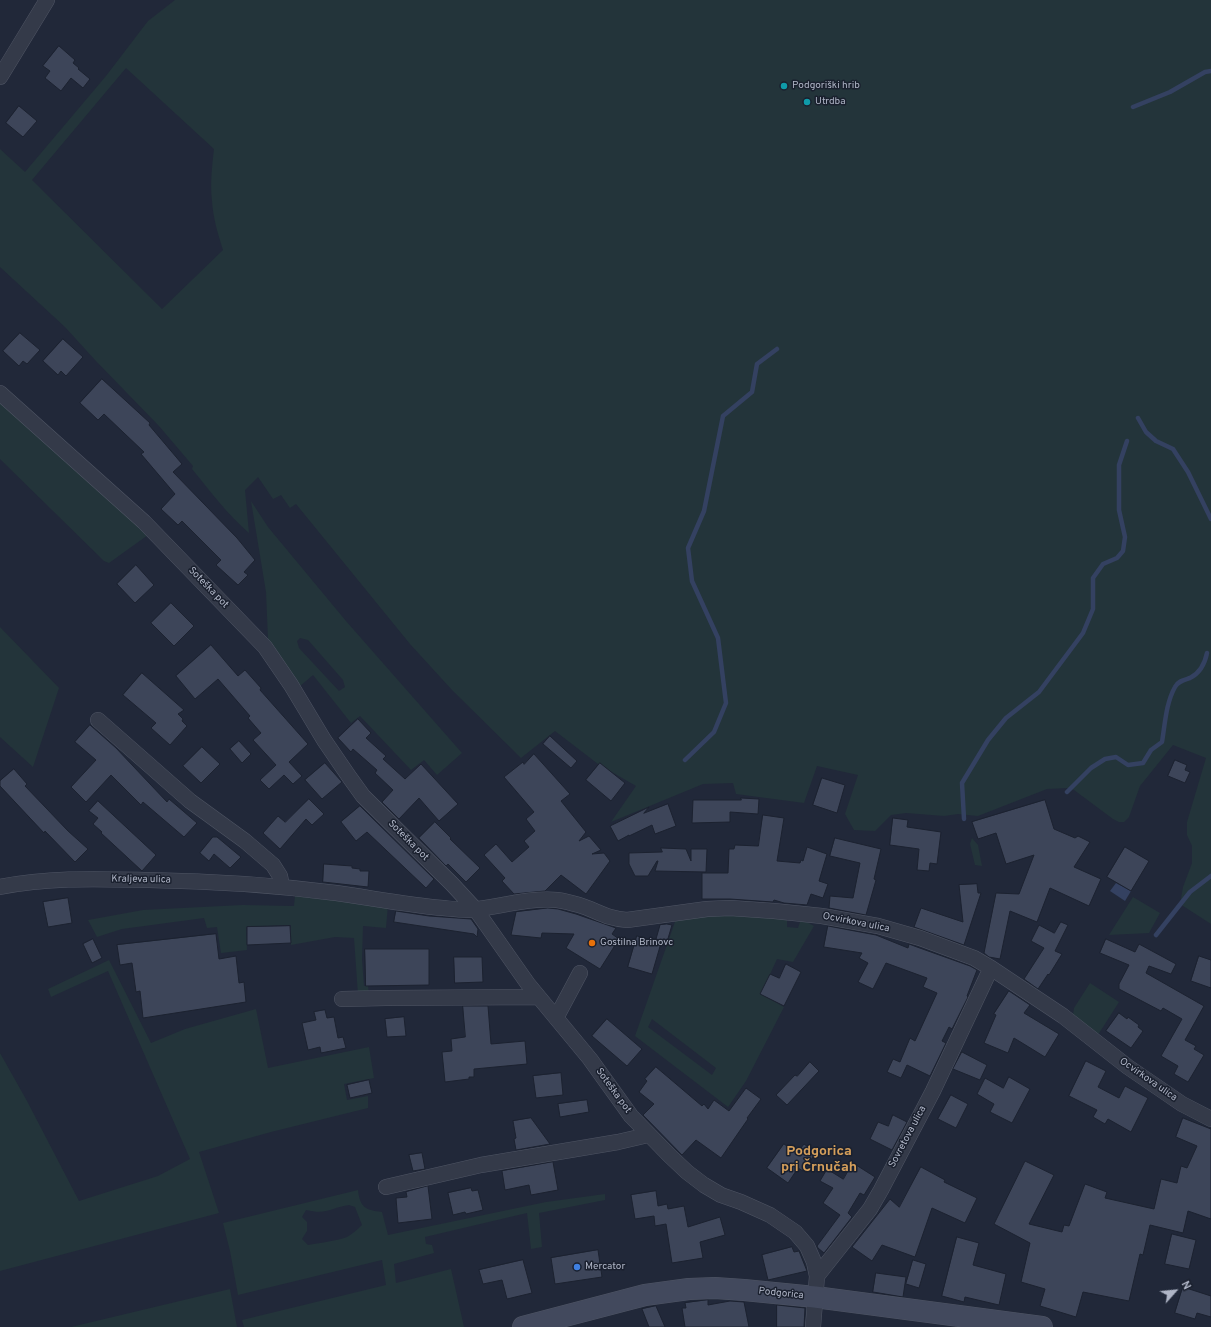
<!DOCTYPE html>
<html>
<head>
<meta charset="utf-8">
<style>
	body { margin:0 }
	#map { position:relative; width:1211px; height:1327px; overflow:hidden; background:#212839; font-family:Overpass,sans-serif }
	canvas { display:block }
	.north { position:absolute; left:1155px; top:1271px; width:40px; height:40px; -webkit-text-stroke:3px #1a202e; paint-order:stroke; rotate:63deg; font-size:11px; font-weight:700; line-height:16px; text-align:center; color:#afb5c6 }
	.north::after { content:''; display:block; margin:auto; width:14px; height:18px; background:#afb5c6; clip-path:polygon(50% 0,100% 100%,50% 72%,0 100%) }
</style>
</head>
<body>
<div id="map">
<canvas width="1211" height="1327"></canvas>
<div class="north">N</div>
</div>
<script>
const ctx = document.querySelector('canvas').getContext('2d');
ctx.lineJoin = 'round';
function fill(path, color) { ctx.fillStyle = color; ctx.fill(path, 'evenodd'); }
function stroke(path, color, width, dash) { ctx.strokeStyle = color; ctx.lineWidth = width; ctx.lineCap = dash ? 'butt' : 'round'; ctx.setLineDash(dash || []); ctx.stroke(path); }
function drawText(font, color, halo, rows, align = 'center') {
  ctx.font = font + ' Overpass,sans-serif'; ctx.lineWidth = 3; ctx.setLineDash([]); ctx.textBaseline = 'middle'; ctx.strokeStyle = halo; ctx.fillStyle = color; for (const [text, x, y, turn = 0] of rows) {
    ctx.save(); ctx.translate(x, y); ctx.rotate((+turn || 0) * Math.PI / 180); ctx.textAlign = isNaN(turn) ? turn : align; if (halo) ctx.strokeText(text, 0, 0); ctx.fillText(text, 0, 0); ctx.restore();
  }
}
const green = new Path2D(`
	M 175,0 L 1211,0 L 1211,924 L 1180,904 L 1183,887 L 1192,863 L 1192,846 L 1187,835 L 1187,822 L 1206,758 L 1173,745 L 1140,786 L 1129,817 L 1124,822 L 1119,822 L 1113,819 L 1074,790 L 1068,788 L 1047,789 L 978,816 L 958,814 L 944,816 L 906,813 L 891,815 L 875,831 L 854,830 L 845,814 L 858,775 L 817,766 L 804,803 L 736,794 L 733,783 L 703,784 L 611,822 L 636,786 L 598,764 L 555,731 L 521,758 L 452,690 L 410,644 L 296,504 L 290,508 L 281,495 L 273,499 L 258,477 L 245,490 L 249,533 C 228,515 210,491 192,469 L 193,466 L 159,426 L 95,360 L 65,327 L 0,267 L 0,149 L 25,172 L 106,76 L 148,21 ZM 126,68 L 214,149 C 212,166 210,184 212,201 C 213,218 218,234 223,250 L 162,309 L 32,180 Z
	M 0,399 L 148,535 L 109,563 L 104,561 L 0,459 Z
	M 251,501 L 268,527 L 346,621 L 462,753 L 437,775 L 424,760 L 411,770 L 360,716 L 351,723 L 313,675 L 299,687 L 268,640 L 266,592 ZM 300,638 L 308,640 L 343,680 L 345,687 L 339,691 L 299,648 L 297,641 Z
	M 0,627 L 59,688 L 33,767 L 0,737 Z
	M 972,838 L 978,845 L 982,866 L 975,865 L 970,844 Z
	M 295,896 L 368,904 L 388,905 L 386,928 L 363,926 L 362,960 L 364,986 L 368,986 L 369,994 L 358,995 L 354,938 L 335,937 L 291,945 L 291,925 L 246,927 L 247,950 L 221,953 L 217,927 L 207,928 L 204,918 L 122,929 L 97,937 L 88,920 L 143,910 L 243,905 L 294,906 Z
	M 1133,897 L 1160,913 L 1149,933 L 1109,935 Z
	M 720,913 L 787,917 L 787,927 L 798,928 L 801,919 L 814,926 L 793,962 L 777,959 L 761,994 L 784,1007 L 746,1081 L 728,1107 L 635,1036 L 676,919 ZM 652,1019 L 716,1068 L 712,1075 L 648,1027 Z
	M 109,960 L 151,1043 L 185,1029 L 256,1009 L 268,1068 L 369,1047 L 374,1078 L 344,1084 L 347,1100 L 368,1096 L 368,1108 L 271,1132 L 199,1152 L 219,1213 L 0,1271 L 0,1053 L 27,1101 L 79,1201 L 158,1176 L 190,1159 L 108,971 L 51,997 L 48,989 Z
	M 1090,983 L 1119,1002 L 1096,1038 L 1073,1015 L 1074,1008 Z
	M 358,1190 C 360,1207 365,1210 382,1212 L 388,1235 L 546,1202 L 605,1194 L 605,1200 L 539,1213 L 542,1247 L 531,1249 L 527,1213 L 425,1237 L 426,1244 L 432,1245 L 434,1253 L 394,1264 L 396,1283 L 451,1269 L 464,1327 L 244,1327 L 242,1320 L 386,1285 L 382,1260 L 238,1295 L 230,1251 L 223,1223 ZM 349,1205 L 355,1207 L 362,1225 C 358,1229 352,1234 347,1237 C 336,1241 319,1243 308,1245 L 302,1239 L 307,1231 L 307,1222 L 302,1217 L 306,1210 C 327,1215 330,1208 349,1205 Z
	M 230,1289 L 237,1327 L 71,1327 Z`);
const water = new Path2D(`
	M 1116,883 L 1131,891 L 1125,901 L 1110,891 Z`);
const stream = new Path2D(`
	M 1133,107 L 1170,92 L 1205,72 L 1211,71
	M 1138,418 L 1146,432 L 1156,441 L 1173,449 L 1188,472 L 1211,519
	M 685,760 L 714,732 L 726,703 L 718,638 L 692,581 L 688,548 L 704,511 L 723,416 L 752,392 L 757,364 L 777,349
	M 1067,792 L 1091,768 L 1105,759 L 1116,757 L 1128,765 L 1143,763 L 1151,750 L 1162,742 C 1165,724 1166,703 1175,687 C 1178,681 1184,680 1190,678 C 1200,673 1205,663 1207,653
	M 964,819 L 962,783 L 988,740 L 1006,718 L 1039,692 L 1083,633 L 1093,609 L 1093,578 L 1103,564 L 1117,558 L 1123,551 L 1125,537 L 1119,510 L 1119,465 L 1127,441
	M 1156,935 L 1190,892 L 1211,876`);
const building = new Path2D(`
	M 59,46 L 75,60 L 73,63 L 79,68 L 78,69 L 90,79 L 83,88 L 71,78 L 61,91 L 45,78 L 50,71 L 43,66 Z
	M 19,106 L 37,121 L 23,137 L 6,123 Z
	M 20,333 L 40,350 L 27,364 L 23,361 L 19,366 L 3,351 Z
	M 63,339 L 83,357 L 66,376 L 61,371 L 58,375 L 43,361 Z
	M 102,379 L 150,423 L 149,425 L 182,464 L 173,472 L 237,538 L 255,560 L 244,572 L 248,575 L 238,585 L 216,565 L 221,560 L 182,521 L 178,525 L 161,509 L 175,494 L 141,454 L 144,452 L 104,414 L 98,420 L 80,403 Z
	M 136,565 L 154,585 L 135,603 L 117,584 Z
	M 171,603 L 194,626 L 174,646 L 151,623 Z
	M 211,645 L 238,676 L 245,670 L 261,688 L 260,690 L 308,744 L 289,762 L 302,776 L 293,784 L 284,775 L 269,789 L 260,780 L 276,765 L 253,740 L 261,733 L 248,718 L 250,716 L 218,679 L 195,699 L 176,676 Z
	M 142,673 L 184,710 L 178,714 L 183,719 L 182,721 L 187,726 L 170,745 L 151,728 L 156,723 L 123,695 Z
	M 358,719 L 371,733 L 366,738 L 386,756 L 383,759 L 405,779 L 421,764 L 458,804 L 439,821 L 419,798 L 399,819 L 382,802 L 393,790 L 375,773 L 377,770 L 353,749 L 351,752 L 338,738 Z
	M 90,725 L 116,748 L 167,802 L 169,799 L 197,823 L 184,837 L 143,802 L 141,805 L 111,775 L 86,802 L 71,787 L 96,760 L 75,742 Z
	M 550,736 L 577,761 L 571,768 L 543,744 Z
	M 239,741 L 251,754 L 242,763 L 230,749 Z
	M 202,747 L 220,764 L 201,783 L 183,766 Z
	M 534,754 L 570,794 L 561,801 L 586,832 L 579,841 L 589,836 L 601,850 L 592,854 L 604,853 L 610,861 L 586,894 L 561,875 L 545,891 L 514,894 L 502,881 L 505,878 L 484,855 L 496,844 L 512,862 L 529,847 L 524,841 L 535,831 L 526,819 L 534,812 L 504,777 L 523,762 L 524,764 Z
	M 1175,760 L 1187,765 L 1185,770 L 1190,772 L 1185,783 L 1168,776 Z
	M 325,763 L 342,782 L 322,799 L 305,780 Z
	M 600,763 L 625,783 L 611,801 L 586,780 Z
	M 14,769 L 27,784 L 25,786 L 68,831 L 88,849 L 75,862 L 45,831 L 44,833 L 0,786 L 0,781 Z
	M 822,778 L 845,785 L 837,813 L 813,805 Z
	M 741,798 L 759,799 L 758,814 L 730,812 L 730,822 L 692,823 L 693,800 L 741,800 Z
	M 309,799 L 324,814 L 312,825 L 306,819 L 280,849 L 263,833 L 278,816 L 285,822 Z
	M 1045,800 L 1054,829 L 1075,838 L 1078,836 L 1090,842 L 1074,867 L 1101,879 L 1089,906 L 1050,888 L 1037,922 L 1010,911 L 1000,959 L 989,957 L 984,953 L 996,893 L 1019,894 L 1034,855 L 1006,864 L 996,833 L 978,839 L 972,822 Z
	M 98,801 L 156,855 L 142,871 L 101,833 L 102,832 L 93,824 L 98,818 L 89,811 Z
	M 668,804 L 676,826 L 655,834 L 652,825 L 629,836 L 629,835 L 618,841 L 610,826 L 649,807 L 644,813 Z
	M 360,806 L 434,879 L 426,888 L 367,832 L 356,841 L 341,822 Z
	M 763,815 L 784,818 L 777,861 L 800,863 L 801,860 L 803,861 L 807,847 L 827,854 L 819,881 L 828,884 L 823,898 L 811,894 L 807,905 L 784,903 L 774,900 L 773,902 L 730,899 L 702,899 L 702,873 L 728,873 L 729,849 L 734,849 L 735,845 L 758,846 Z
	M 893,818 L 908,820 L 907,827 L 941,832 L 937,864 L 930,863 L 929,871 L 917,870 L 919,849 L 890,845 Z
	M 435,822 L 451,838 L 450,839 L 480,868 L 466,882 L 448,864 L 446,866 L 419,838 Z
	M 213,837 L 217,837 L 241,857 L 230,868 L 214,854 L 209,861 L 200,853 Z
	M 835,838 L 881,849 L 874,879 L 876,880 L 866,915 L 829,908 L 830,896 L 853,898 L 860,863 L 830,856 Z
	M 1125,847 L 1149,861 L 1131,891 L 1107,877 Z
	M 661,848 L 686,849 L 691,861 L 691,849 L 707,849 L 706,872 L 655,871 L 658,861 L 657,861 L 648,876 L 635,876 L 629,864 L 629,853 L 662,852 Z
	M 324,864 L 352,866 L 352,868 L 360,869 L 360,871 L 369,871 L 368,887 L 323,882 Z
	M 977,884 L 978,893 L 981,893 L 964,945 L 914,927 L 921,908 L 963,922 L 959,885 Z
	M 68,898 L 72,923 L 48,927 L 43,902 Z
	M 548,908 L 558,909 L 576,914 L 616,928 L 612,934 L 619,939 L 600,969 L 566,948 L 574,934 L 542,933 L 541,938 L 511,935 L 516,912 Z
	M 396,911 L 429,916 L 471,919 L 478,929 L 477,937 L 474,934 L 394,922 Z
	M 1061,922 L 1068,925 L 1055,951 L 1062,954 L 1049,975 L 1048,974 L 1038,989 L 1024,979 L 1044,948 L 1031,941 L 1039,925 L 1054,933 Z
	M 667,924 L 672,925 L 667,942 L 656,939 L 660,925 Z
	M 290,926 L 291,943 L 247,945 L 247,927 Z
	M 828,926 L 876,935 L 908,948 L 909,944 L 917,947 L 970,966 L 977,970 L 967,996 L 968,997 L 952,1029 L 949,1027 L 942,1041 L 946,1043 L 930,1076 L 907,1065 L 901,1078 L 887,1072 L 893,1059 L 900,1062 L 910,1038 L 915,1041 L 937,993 L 923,987 L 927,978 L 886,963 L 873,989 L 858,982 L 868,963 L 859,958 L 862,953 L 824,947 Z
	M 216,934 L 219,959 L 236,956 L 239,983 L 244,982 L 246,1002 L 143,1018 L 140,991 L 136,992 L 132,963 L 120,965 L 117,945 Z
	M 637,936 L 661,943 L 652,974 L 628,967 Z
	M 93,939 L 102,958 L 92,963 L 83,944 Z
	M 1106,939 L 1135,952 L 1139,944 L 1176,964 L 1171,974 L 1149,966 L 1146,973 L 1204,1006 L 1185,1040 L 1196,1046 L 1194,1049 L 1204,1055 L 1188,1082 L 1174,1074 L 1178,1066 L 1161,1056 L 1182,1019 L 1163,1008 L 1161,1011 L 1119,989 L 1119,984 L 1129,965 L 1100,953 Z
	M 365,949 L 429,949 L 429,985 L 366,986 Z
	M 1199,956 L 1211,960 L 1211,988 L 1191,981 Z
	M 454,957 L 482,957 L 483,982 L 455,983 Z
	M 786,964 L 801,972 L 784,1006 L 760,994 L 770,974 L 779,978 Z
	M 1009,991 L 1030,1005 L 1024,1013 L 1059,1034 L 1045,1057 L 1014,1038 L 1008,1053 L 984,1043 L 996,1015 L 994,1014 Z
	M 463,1006 L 488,1006 L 491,1044 L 525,1041 L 527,1064 L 474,1069 L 474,1077 L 469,1077 L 469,1079 L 445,1082 L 442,1052 L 452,1051 L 451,1039 L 465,1037 Z
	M 325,1010 L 327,1018 L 334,1017 L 338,1038 L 343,1037 L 346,1048 L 321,1053 L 320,1047 L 308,1050 L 302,1023 L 316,1020 L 314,1012 Z
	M 1119,1013 L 1127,1019 L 1128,1017 L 1139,1025 L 1138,1027 L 1143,1031 L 1131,1048 L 1106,1031 Z
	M 404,1017 L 406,1036 L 387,1037 L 385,1019 Z
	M 607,1019 L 642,1049 L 627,1066 L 592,1036 Z
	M 962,1052 L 987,1065 L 980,1080 L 953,1069 Z
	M 1086,1061 L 1106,1071 L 1098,1087 L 1119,1098 L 1125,1086 L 1148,1098 L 1131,1132 L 1108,1119 L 1105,1124 L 1093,1117 L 1097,1110 L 1069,1096 Z
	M 810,1062 L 819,1071 L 787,1105 L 776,1095 L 795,1075 L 797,1076 Z
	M 656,1067 L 702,1106 L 704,1104 L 708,1109 L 714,1100 L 729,1111 L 746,1088 L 761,1099 L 747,1118 L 748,1119 L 741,1129 L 721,1158 L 696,1140 L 682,1155 L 643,1115 L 654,1104 L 639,1092 L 647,1081 L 645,1079 Z
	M 561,1073 L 563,1095 L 536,1098 L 533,1076 Z
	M 1009,1077 L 1030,1089 L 1012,1123 L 990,1112 L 994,1104 L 977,1094 L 985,1078 L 1003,1088 Z
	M 369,1080 L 372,1093 L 350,1098 L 347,1085 Z
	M 951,1095 L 968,1104 L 956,1128 L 938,1119 Z
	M 587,1100 L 589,1112 L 560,1117 L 558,1104 Z
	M 893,1115 L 907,1122 L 892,1150 L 870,1139 L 878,1122 L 888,1126 Z
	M 531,1118 L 550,1144 L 516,1150 L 514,1139 L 516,1138 L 513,1121 Z
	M 1183,1118 L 1211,1129 L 1211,1219 L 1188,1211 L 1183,1233 L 1150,1225 L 1143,1255 L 1140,1254 L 1129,1301 L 1083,1292 L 1076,1317 L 1040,1306 L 1045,1289 L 1021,1282 L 1030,1243 L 994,1224 L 1025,1161 L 1054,1175 L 1029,1224 L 1062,1232 L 1064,1225 L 1069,1226 L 1085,1184 L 1107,1192 L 1105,1198 L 1154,1209 L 1161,1179 L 1177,1183 L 1181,1166 L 1187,1168 L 1197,1146 L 1176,1137 Z
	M 784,1144 L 797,1153 L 804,1144 L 816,1153 L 803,1171 L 798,1168 L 788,1183 L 767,1168 Z
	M 422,1153 L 425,1169 L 413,1171 L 409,1155 Z
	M 553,1162 L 558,1190 L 531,1195 L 529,1185 L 505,1190 L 502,1171 Z
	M 853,1163 L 875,1177 L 864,1195 L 860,1193 L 848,1213 L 852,1217 L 824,1253 L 818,1248 L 817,1246 L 840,1215 L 823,1203 L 833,1188 L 820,1181 L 827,1169 L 843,1179 Z
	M 921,1167 L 945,1180 L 944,1182 L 977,1198 L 965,1223 L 932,1208 L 915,1257 L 882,1245 L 872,1261 L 852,1247 L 890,1199 L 899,1207 Z
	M 428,1186 L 432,1219 L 398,1223 L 396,1198 L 407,1197 L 406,1192 Z
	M 471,1188 L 472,1191 L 478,1190 L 483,1210 L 466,1214 L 465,1212 L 453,1215 L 448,1193 Z
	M 656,1191 L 658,1206 L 667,1204 L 668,1209 L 684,1206 L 688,1227 L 720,1217 L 725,1235 L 700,1242 L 703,1258 L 672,1263 L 666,1224 L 655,1226 L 654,1216 L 635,1219 L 631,1195 Z
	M 1172,1234 L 1196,1240 L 1189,1269 L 1165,1264 Z
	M 957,1237 L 979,1243 L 973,1265 L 1006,1274 L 999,1305 L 965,1297 L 964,1302 L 942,1296 Z
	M 792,1247 L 794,1252 L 799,1251 L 807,1271 L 768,1280 L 762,1255 Z
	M 598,1250 L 602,1277 L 555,1284 L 551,1258 Z
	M 523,1260 L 532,1293 L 507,1299 L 502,1280 L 483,1284 L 479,1270 Z
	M 913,1260 L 926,1264 L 919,1288 L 906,1284 Z
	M 876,1273 L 906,1277 L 903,1297 L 873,1292 Z
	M 1183,1287 L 1211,1296 L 1211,1317 L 1197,1313 L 1195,1319 L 1175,1313 Z
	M 708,1300 L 708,1305 L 730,1301 L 744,1302 L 749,1327 L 685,1327 L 682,1308 L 686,1308 L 685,1303 Z
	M 777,1305 L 805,1308 L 804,1327 L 777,1327 Z
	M 656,1306 L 665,1327 L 649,1327 L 642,1309 Z`);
const minor = new Path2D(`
	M 0,77 L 47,0
	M 0,393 L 144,522 L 265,647 L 291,685 L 324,740 L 350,778 L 363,796 L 452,884 L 476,910 L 528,984 L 590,1059 L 631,1116 L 670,1156 L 687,1172 L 704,1185 L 721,1195 L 741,1202 L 770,1215 L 795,1232 L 807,1246 L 814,1262 L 817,1276
	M 98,720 L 190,801 L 245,841 L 273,865 L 280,876 L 282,887
	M 0,887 C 50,877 99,879 149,880 C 211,881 274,885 336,893 C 372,898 407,905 443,908 C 454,909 467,911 478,909 C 501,906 535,897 557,900 C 564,901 572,903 579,905 C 596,910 607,919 627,920 L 707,909 L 730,908 L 774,911 L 822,916 L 878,926 L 920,938 L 974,958 L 991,968 L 1063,1016 L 1128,1067 L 1182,1104 L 1211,1119
	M 342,999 L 386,998 L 538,997
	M 556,1018 L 580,973
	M 386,1187 L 481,1165 L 618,1142 L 648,1135
	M 813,1327 L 817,1276 L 870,1209 L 881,1190 L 933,1091 L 991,968`);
const secondary = new Path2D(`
	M 523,1327 L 645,1295 L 689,1289 L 715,1288 L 744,1290 L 815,1297 L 1042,1327`);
const markers = [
	[784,86,4,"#0f9aa8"],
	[807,102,4,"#0f9aa8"],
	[592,943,4,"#e8710a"],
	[577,1267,4,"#3f7fe0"]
];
const poiNames = [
	["Podgoriški hrib",792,86],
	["Utrdba",815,102],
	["Gostilna Brinovc",600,943],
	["Mercator",585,1267]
];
const streetNames = [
	["Soteška pot",208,588,46],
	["Soteška pot",408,841,45],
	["Kraljeva ulica",141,880,1],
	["Ocvirkova ulica",856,923,11],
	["Ocvirkova ulica",1148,1080,35],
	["Soteška pot",613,1091,54],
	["Sovretova ulica",908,1137,-62],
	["Podgorica",781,1294,6]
];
const districtNames = [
	["Podgorica",819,1152],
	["pri Črnučah",819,1168]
];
fill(green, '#23343a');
fill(water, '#344161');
stroke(stream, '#344161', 4.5);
fill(building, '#3d4559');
stroke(building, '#1c2230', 1);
stroke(minor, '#4f5564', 16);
stroke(secondary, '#4f5564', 22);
stroke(minor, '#343a49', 15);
stroke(secondary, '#42495d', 21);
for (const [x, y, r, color] of markers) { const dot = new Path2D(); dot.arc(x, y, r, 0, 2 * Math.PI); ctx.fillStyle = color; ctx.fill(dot); stroke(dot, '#1a202e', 1.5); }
drawText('10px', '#afb5c6', '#1a202e', poiNames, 'left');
drawText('10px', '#afb5c6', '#1a202e', streetNames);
drawText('bold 14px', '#d59f5b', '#1a202e', districtNames);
</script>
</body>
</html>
